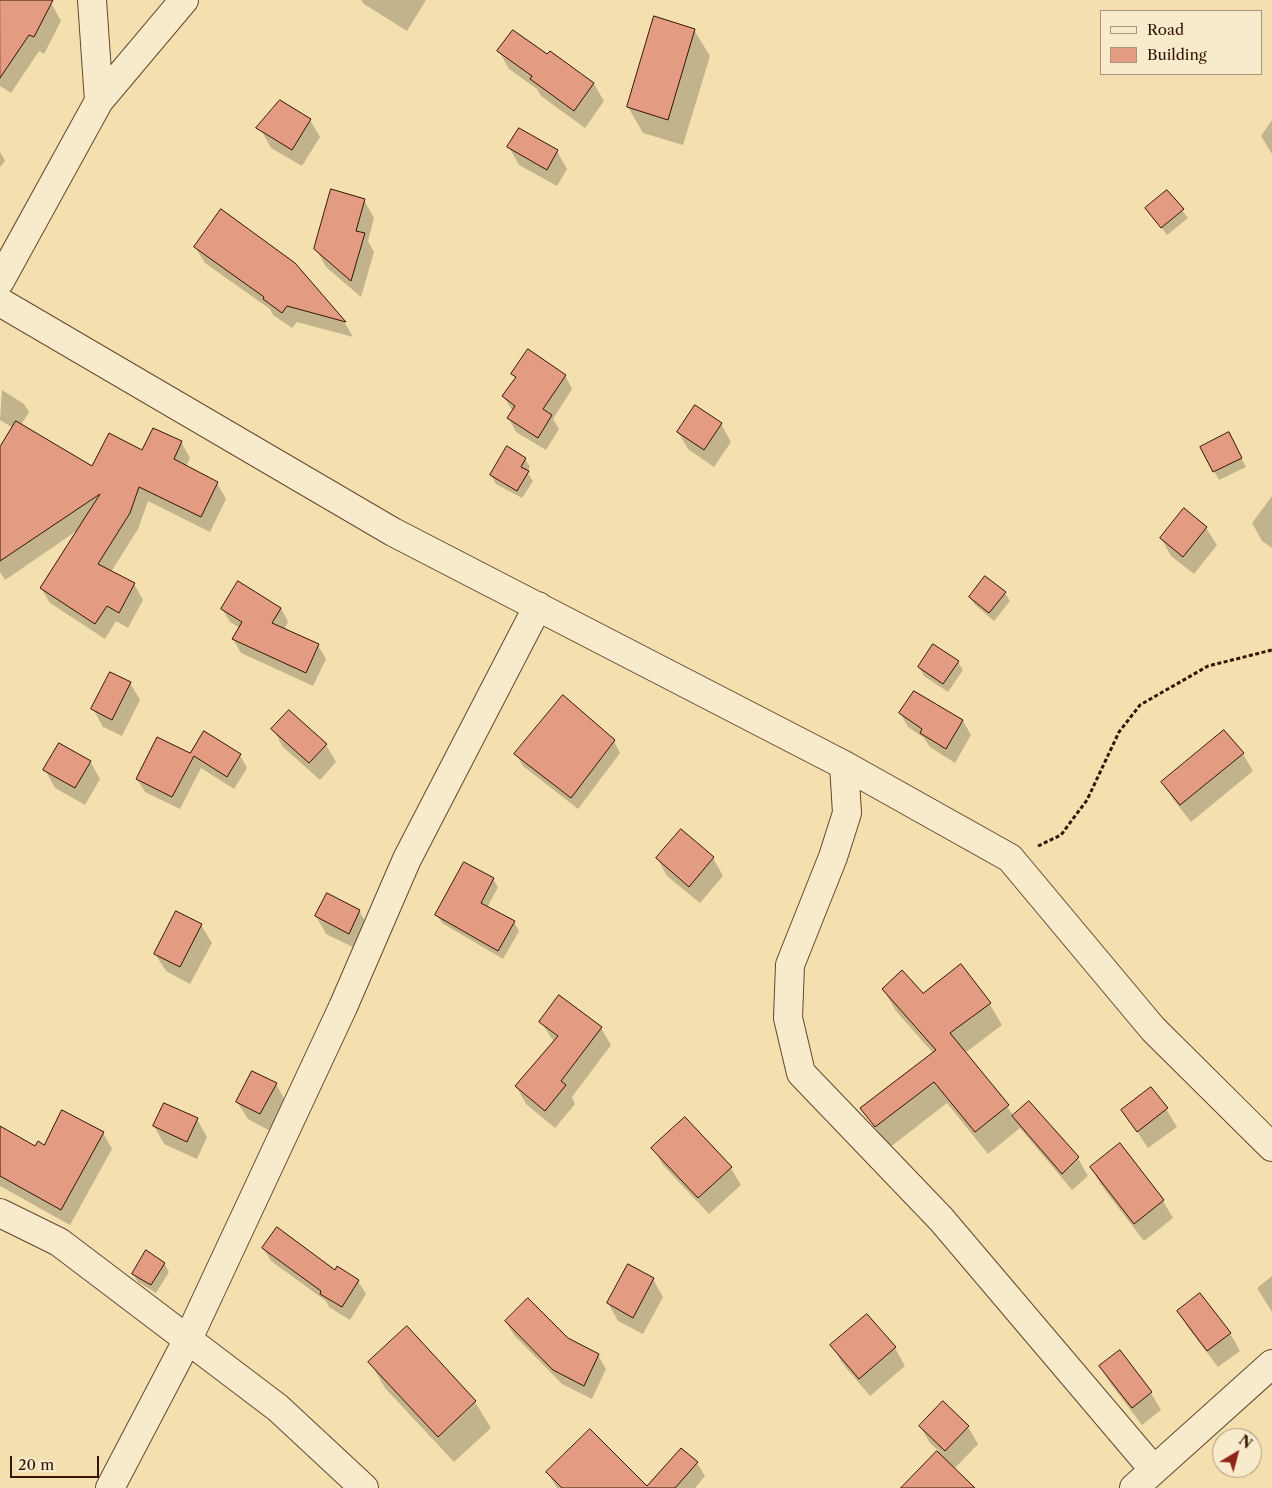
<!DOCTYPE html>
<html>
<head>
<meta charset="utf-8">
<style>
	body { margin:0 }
	#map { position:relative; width:1272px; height:1488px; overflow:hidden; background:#f4e0af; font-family:"Libre Caslon Text",serif }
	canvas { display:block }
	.legend { position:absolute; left:1100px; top:10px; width:162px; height:65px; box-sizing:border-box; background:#f8ebcb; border:1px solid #a9957c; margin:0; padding:6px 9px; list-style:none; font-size:15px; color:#331406 }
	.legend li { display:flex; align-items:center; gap:10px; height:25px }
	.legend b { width:25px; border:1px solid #a9957c }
	.north { position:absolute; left:1212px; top:1428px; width:50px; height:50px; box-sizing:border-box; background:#f8ebcb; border:1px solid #a9957c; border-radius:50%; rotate:37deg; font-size:14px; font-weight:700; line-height:20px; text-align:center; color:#331406 }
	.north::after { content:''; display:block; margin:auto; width:18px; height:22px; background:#8f2418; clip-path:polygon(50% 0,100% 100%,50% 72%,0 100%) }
	.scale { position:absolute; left:10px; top:1456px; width:89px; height:22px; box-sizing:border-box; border:2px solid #331406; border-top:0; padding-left:6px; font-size:15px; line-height:18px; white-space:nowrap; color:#331406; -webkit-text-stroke:4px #f8ebcb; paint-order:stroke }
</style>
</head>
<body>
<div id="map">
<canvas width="1272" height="1488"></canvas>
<ul class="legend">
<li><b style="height:6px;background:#f8ebcb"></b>Road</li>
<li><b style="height:14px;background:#e39b81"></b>Building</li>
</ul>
<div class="north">N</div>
<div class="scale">20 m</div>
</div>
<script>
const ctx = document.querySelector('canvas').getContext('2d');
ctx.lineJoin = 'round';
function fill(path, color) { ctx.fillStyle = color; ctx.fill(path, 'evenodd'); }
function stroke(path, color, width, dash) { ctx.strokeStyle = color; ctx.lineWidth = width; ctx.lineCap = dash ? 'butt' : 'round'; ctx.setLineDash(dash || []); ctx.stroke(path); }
const shadow = new Path2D(`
	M 0,0 L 45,0 L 51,3 L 61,21 L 44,54 L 39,51 L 11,93 L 0,86 Z
	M 361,0 L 426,0 L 407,31 L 364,4 Z
	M 694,30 L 710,56 L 683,145 L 643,133 L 628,107 Z
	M 499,51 L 548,56 L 550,53 L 594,84 L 604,101 L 585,128 L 541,96 L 537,89 L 509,69 Z
	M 310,120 L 320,137 L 302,166 L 271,148 L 261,130 Z
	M 1272,120 L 1272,154 L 1261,136 Z
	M 509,147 L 557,151 L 567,169 L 557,186 L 519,165 Z
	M 0,152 L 5,161 L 0,167 Z
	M 1167,191 L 1188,218 L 1167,235 L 1147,208 Z
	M 364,200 L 374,218 L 368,241 L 374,252 L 361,297 L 326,267 L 316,249 Z
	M 195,247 L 294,264 L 345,323 L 353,337 L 297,322 L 292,328 L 273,315 L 270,309 L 205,263 Z
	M 513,374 L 565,375 L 572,389 L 553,419 L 559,429 L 546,450 L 516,432 L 509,419 L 513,411 L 503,396 L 516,379 Z
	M 2,390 L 24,404 L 29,412 L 21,425 L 92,468 L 143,452 L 181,442 L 190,458 L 186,467 L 217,483 L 226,499 L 210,532 L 148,501 L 138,529 L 111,572 L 134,584 L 143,600 L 128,628 L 116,621 L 105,639 L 50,603 L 41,588 L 78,530 L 5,580 L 0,572 L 0,450 L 13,428 L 0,420 Z
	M 721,424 L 731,442 L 714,467 L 688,449 L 678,432 Z
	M 1233,442 L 1246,467 L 1219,480 L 1201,447 Z
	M 525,459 L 530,467 L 527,472 L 533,481 L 522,498 L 496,484 L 491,475 Z
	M 1272,496 L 1272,548 L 1262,541 L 1252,523 Z
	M 1184,510 L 1206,528 L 1217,545 L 1194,574 L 1171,556 L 1161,538 Z
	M 1005,593 L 1010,601 L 994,621 L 975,605 L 970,597 Z
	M 281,608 L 288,622 L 284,630 L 318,645 L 326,659 L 313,686 L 241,653 L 233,639 L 240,628 L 230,622 L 222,609 Z
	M 958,662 L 963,670 L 948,692 L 924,676 L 919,667 Z
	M 130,683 L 140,700 L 122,736 L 103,727 L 93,709 Z
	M 914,692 L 963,721 L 971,735 L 955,763 L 930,747 L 924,738 L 908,727 L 900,713 Z
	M 273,729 L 326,745 L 336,762 L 320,780 L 283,747 Z
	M 614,741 L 620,753 L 578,809 L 523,766 L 516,754 Z
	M 1243,754 L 1253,771 L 1191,822 L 1173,799 L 1163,782 Z
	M 191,755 L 240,755 L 247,768 L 234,789 L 201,768 L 180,809 L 145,792 L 137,779 Z
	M 90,761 L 100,779 L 85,805 L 55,788 L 45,770 Z
	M 681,830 L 713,858 L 723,876 L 700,903 L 667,876 L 657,858 Z
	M 493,879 L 498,887 L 487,908 L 514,922 L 519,931 L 503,959 L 442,923 L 437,915 Z
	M 359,911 L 370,929 L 359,950 L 326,934 L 316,916 Z
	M 177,912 L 201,925 L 212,943 L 190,984 L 166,971 L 155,954 Z
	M 883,989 L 989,1003 L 1002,1025 L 965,1053 L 1014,1116 L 1029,1103 L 1078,1158 L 1088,1176 L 1072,1190 L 1020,1128 L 988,1154 L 947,1103 L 889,1148 L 862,1108 L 933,1053 L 896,1011 Z
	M 541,1022 L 601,1028 L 611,1045 L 572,1097 L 575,1104 L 555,1128 L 526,1104 L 516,1086 L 554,1042 Z
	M 276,1084 L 286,1102 L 270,1131 L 248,1119 L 237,1102 Z
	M 1166,1109 L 1177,1127 L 1148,1148 L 1123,1110 Z
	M 197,1119 L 207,1137 L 197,1159 L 164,1144 L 154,1126 Z
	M 0,1127 L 36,1148 L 103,1133 L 112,1149 L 70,1225 L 0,1186 Z
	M 1120,1145 L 1163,1201 L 1173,1218 L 1144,1241 L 1101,1185 L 1091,1167 Z
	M 653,1148 L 731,1168 L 741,1185 L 709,1214 L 663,1165 Z
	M 263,1248 L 358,1281 L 366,1294 L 350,1320 L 329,1307 L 326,1301 L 271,1261 Z
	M 164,1263 L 169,1272 L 156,1293 L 138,1282 L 133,1274 Z
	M 1272,1276 L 1272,1312 L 1257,1288 Z
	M 653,1279 L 663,1297 L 643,1334 L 618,1321 L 608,1303 Z
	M 1178,1311 L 1230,1333 L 1240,1351 L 1218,1367 L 1189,1329 Z
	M 867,1315 L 895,1348 L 905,1366 L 870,1396 L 842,1363 L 832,1345 Z
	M 506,1322 L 567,1339 L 598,1355 L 606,1369 L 592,1399 L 562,1384 L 514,1335 Z
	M 406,1328 L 475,1402 L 491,1428 L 454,1462 L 385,1388 L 370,1362 Z
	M 1100,1367 L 1151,1393 L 1161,1410 L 1142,1425 L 1111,1384 Z
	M 943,1402 L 968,1427 L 978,1444 L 954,1469 L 972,1488 L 917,1488 L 912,1478 L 939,1451 L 930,1443 L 920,1426 Z
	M 697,1463 L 705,1476 L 695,1488 L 647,1488 Z
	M 548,1473 L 629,1488 L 557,1488 Z`);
const building = new Path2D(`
	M 0,0 L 53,0 L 34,37 L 29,35 L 0,78 Z
	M 654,16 L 695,29 L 668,120 L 627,107 Z
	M 513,30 L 547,54 L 550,51 L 594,83 L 574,111 L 530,79 L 532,76 L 497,51 Z
	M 280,100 L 311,119 L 292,150 L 256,128 Z
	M 519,128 L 558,150 L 547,170 L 507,147 Z
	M 331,189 L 365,199 L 356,231 L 365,233 L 351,281 L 314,249 Z
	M 1167,190 L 1184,209 L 1161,228 L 1145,208 Z
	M 221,209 L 295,263 L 346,322 L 287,306 L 282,313 L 263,299 L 264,297 L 194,247 Z
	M 528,349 L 566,375 L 543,409 L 552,415 L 538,438 L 507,418 L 515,406 L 502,396 L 516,377 L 511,374 Z
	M 695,405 L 722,423 L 704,450 L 677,432 Z
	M 16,421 L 92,466 L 109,433 L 142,450 L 153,428 L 182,441 L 174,459 L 218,482 L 201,517 L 139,487 L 130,513 L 98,564 L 135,583 L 119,613 L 107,606 L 95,624 L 40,588 L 100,494 L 0,561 L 0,447 Z
	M 1229,432 L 1242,458 L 1213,472 L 1200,447 Z
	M 507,446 L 526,458 L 521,467 L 529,471 L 517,491 L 490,475 Z
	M 1184,508 L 1207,527 L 1183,557 L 1160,538 Z
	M 985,576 L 1006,592 L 989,613 L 969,597 Z
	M 238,581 L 281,608 L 272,623 L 319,644 L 306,673 L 232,639 L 242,622 L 221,609 Z
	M 933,644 L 959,661 L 943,684 L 918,667 Z
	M 110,672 L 131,682 L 112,720 L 91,709 Z
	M 914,691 L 963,720 L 946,749 L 920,733 L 922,729 L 899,713 Z
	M 563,695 L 615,740 L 571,798 L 514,754 Z
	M 289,710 L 327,744 L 309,763 L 271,729 Z
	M 1224,730 L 1244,753 L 1180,805 L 1161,782 Z
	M 204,731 L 241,754 L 227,777 L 194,756 L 172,797 L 136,779 L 157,737 L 190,753 Z
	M 59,743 L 91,761 L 75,788 L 43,770 Z
	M 681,829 L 714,857 L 689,887 L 656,858 Z
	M 464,862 L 494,878 L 481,903 L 515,921 L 498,951 L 435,915 Z
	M 327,893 L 360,910 L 349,934 L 315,916 Z
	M 176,911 L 202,924 L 180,967 L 154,954 Z
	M 961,964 L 991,1003 L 950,1033 L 1009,1105 L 975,1132 L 934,1082 L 875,1127 L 860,1108 L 936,1050 L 882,989 L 902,970 L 923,993 Z
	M 559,995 L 602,1027 L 561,1081 L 566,1085 L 545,1111 L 515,1086 L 558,1036 L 539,1022 Z
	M 252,1071 L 277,1083 L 260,1114 L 236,1102 Z
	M 1151,1087 L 1168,1108 L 1137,1132 L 1121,1110 Z
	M 1029,1101 L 1079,1157 L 1062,1174 L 1012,1116 Z
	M 164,1103 L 198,1118 L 187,1142 L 153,1126 Z
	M 62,1110 L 104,1132 L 61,1210 L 0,1176 L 0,1126 L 35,1146 L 38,1141 L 44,1145 Z
	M 685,1117 L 732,1167 L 698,1198 L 651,1148 Z
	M 1120,1143 L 1164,1200 L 1134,1224 L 1090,1167 Z
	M 277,1227 L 335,1270 L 337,1266 L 359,1280 L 342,1307 L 320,1294 L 321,1291 L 262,1248 Z
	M 146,1250 L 165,1263 L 151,1285 L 132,1274 Z
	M 628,1264 L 654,1278 L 633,1318 L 607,1303 Z
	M 1200,1293 L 1231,1333 L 1207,1351 L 1177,1311 Z
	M 528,1298 L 568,1338 L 599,1354 L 584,1386 L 553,1370 L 505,1321 Z
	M 867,1314 L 896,1347 L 859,1379 L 830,1345 Z
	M 407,1326 L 476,1401 L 438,1437 L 368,1362 Z
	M 1120,1350 L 1152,1392 L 1132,1408 L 1099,1366 Z
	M 943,1401 L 969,1426 L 945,1451 L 919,1426 Z
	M 590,1429 L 647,1486 L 681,1448 L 698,1462 L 675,1488 L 562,1488 L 546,1472 Z
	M 937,1451 L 975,1488 L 901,1488 Z`);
const path = new Path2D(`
	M 1038,846 L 1061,835 L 1087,800 L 1119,732 L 1140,705 L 1208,666 L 1272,650`);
const street = new Path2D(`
	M 92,0 L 99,101
	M 0,281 L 99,101 L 184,0
	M 0,302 L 393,532 L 844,765 L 1010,858 L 1153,1029 L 1272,1147
	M 844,765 L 847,813 L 833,857 L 790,965 L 788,1018 L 801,1073 L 941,1219 L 1154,1470
	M 0,1213 L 59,1242 L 278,1408 L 364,1488
	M 110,1488 L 188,1339 L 343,1007 L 407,859 L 538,606
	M 1134,1488 L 1272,1364`);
fill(shadow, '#0003');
fill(building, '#e39b81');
stroke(building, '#331406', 1);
stroke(street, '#634730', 30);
stroke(path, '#331406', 3, [4, 2.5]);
stroke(street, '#f8ebcb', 28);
</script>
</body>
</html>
